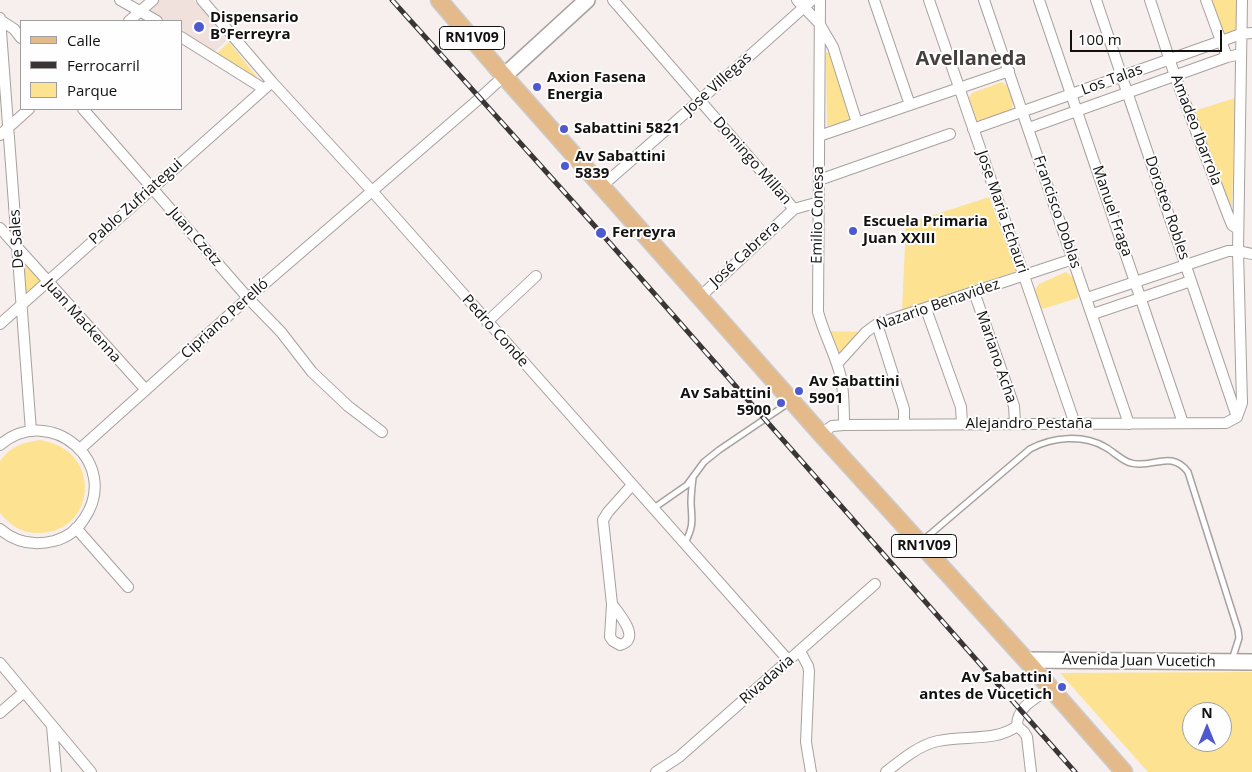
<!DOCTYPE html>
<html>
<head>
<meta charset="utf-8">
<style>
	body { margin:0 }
	#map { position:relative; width:1252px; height:772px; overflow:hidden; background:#f6efed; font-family:"Open Sans",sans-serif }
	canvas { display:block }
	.legend { position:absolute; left:20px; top:20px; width:162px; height:90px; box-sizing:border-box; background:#fefefe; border:1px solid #a09f9f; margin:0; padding:6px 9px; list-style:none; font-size:15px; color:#131110 }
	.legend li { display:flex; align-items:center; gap:10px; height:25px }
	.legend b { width:25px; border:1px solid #a09f9f }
	.north { position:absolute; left:1182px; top:702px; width:50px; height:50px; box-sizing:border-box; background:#fefefe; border:1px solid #a09f9f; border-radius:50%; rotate:0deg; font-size:14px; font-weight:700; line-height:20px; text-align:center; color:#131110 }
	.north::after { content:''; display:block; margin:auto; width:18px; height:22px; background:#4f59cf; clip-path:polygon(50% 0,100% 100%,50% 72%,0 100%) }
	.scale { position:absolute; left:1070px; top:30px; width:152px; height:22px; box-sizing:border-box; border:2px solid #131110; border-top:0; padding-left:6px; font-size:15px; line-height:18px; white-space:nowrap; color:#131110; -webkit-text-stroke:4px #fefefe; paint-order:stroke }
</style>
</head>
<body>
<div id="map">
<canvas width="1252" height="772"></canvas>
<ul class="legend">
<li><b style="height:6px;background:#e4ba8a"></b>Calle</li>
<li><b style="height:6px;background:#393635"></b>Ferrocarril</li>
<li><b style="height:14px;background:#fde291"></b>Parque</li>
</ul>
<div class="north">N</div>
<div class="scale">100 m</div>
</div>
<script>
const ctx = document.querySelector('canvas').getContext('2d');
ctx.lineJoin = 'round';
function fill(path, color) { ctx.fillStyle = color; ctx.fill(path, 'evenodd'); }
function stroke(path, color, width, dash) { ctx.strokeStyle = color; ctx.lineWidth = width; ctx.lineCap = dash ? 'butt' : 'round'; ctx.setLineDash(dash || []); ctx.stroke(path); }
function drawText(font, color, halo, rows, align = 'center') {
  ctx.font = font + ' "Open Sans",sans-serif'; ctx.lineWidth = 4; ctx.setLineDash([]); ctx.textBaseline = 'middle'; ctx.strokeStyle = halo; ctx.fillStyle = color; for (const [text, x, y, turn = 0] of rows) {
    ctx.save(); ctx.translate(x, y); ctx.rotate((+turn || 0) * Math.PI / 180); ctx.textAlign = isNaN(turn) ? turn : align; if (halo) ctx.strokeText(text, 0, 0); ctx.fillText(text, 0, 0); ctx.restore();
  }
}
const built = new Path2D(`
	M 157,0 L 194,0 L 227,40 L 213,53 L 181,33 L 181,21 L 163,21 L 146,10 Z`);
const green = new Path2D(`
	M 1211,0 L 1237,0 L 1236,31 L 1221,34 Z
	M 229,42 L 257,77 L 254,79 L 214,56 Z
	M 830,52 L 850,121 L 827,126 L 826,53 Z
	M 1002,82 C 1013,90 1015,99 1011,111 L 981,123 L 977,121 L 969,98 L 972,93 Z
	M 1235,98 L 1232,207 L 1229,207 L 1194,111 Z
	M 989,197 L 1016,271 L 902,310 L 906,224 Z
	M 21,258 L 42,283 L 24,298 Z
	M 1066,272 C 1075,278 1080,287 1078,298 L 1042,309 L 1035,290 L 1039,284 Z
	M 823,331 L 866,332 L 837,364 Z
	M 40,440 C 105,450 96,535 36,533 C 21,533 9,524 0,513 L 0,461 C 10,447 23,442 40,440 Z
	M 1252,672 L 1252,772 L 1148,772 L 1060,673 ZM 1192,712 L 1222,712 L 1222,742 L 1192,742 Z`);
const service = new Path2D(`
	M 654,508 L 687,485 L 704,462 L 719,450 L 790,402
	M 921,542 L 1030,449 C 1052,437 1083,434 1105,447 C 1113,451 1122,461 1131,463 C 1152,469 1171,449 1188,472 L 1238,630 L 1239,638 L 1232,660
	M 685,543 C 694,525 692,521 691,503 C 691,495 692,486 693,478`);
const minor = new Path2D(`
	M 120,0 L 157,21
	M 202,0 L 272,82 L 372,191 L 789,661
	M 613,0 L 794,209
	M 797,0 L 819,23 L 833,47 L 857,123
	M 820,0 L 818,312 C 824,335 836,355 841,378 C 844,394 844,409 844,425
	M 874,0 L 910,105
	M 929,0 L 1075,424
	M 984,0 L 1129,424
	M 1039,0 L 1183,423
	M 1096,0 L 1237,417
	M 1150,0 L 1175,76 L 1228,215 L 1232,225 L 1238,229
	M 1206,0 L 1227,57
	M 0,18 L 31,431
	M 0,20 L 14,29 L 21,38
	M 129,21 L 153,0
	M 181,37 L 264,89
	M 83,109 L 248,298 L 281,332 L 312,372 L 348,406 L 382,432
	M 1029,128 L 1227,57 L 1241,54
	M 973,129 L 1241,34 L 1252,33
	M 0,135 L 29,109
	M 819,136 L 1009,71
	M 819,180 L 950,134
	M 602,186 L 699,101 L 812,0
	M 0,228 L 146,390
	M 974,292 L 1014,406 L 1015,423
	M 700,297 L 794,209 L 819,202
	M 1087,298 L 1228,251 L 1238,251 L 1252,254
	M 926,309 L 961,407 L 962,423
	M 1093,314 L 1191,281
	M 487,322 L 536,276
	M 0,324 L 272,82
	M 877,324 L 904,409 L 904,424
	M 837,364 L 866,332 L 877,324 L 1073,259
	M 1237,417 L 1242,403 L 1238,251 L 1242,0
	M 821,434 L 832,426 L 844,425 L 1226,423 L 1237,417
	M 0,445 C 51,402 122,464 84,519 C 77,530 66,538 54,541 C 34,546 15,542 0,529
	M 80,449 L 248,298 L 480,98 L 504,76
	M 76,528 L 128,587
	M 612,604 C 619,614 642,639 620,645 L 613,641 L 610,637 L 612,604 L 603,520 L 608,512 L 632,485
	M 800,651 L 808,666 L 809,671 L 806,742 L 811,772
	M 0,663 L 91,772
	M 0,713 L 24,692
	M 52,726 L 56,772
	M 1017,726 L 1024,732 L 1027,737 L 1031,772
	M 656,772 L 679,757 L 875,584
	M 886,772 C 901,760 919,745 938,741 C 964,735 996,742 1017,726 C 1017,706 1036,698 1051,688`);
const secondary = new Path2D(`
	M 504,76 L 587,0
	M 1026,660 L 1252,662`);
const primary = new Path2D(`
	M 439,0 L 504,76 L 821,434 L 1026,660 L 1124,772`);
const rail = new Path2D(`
	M 392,0 L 601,233 L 1075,772`);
const markers = [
	[199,27,6,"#4f59cf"],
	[537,87,5,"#4f59cf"],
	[564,129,5,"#4f59cf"],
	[565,166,5,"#4f59cf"],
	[853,231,5,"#4f59cf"],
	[601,233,6,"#4f59cf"],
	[799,391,5,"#4f59cf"],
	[781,403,5,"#4f59cf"],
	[1062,687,5,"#4f59cf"]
];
const shields = [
	[472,38,65],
	[924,546,65]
];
const shieldNames = [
	["RN1V09",472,38],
	["RN1V09",924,546]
];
const poiNames = [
	["Dispensario",210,18],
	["B°Ferreyra",210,35],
	["Axion Fasena",547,78],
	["Energia",547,95],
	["Sabattini 5821",574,129],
	["Av Sabattini",575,157],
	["5839",575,174],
	["Escuela Primaria",863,222],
	["Juan XXIII",863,239],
	["Ferreyra",612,233],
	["Av Sabattini",809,382],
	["5901",809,399],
	["Av Sabattini",771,394,"right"],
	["5900",771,411,"right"],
	["Av Sabattini",1052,678,"right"],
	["antes de Vucetich",1052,695,"right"]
];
const streetNames = [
	["Los Talas",1112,80,-20],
	["Jose Villegas",718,84,-42],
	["Amadeo Ibarrola",1196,130,69],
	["Domingo Millan",752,161,49],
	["Pablo Zufriategui",136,202,-42],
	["Doroteo Robles",1167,208,71],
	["Manuel Fraga",1112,211,71],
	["Jose Maria Echauri",1002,212,71],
	["Francisco Doblas",1057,212,71],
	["Emilio Conesa",818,215,-89],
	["Juan Czetz",195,237,49],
	["De Sales",17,239,-94],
	["José Cabrera",745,254,-43],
	["Nazario Benavidez",938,305,-19],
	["Cipriano Perelló",225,319,-42],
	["Juan Mackenna",82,321,48],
	["Pedro Conde",495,331,48],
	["Mariano Acha",996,357,71],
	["Alejandro Pestaña",1029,424],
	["Avenida Juan Vucetich",1139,661,1],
	["Rivadavia",767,680,-41]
];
const districtNames = [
	["Avellaneda",971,59]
];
fill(built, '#f0e1dc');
fill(green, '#fde291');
stroke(service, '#a7a19e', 8);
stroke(minor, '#a7a19e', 12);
stroke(secondary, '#a7a19e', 18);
stroke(primary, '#cbcbca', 19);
stroke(service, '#fff', 5);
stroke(minor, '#fff', 10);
stroke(secondary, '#fff', 15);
stroke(primary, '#e4ba8a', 16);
stroke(rail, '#393635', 5);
stroke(rail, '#fefefe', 3, [9]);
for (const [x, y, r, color] of markers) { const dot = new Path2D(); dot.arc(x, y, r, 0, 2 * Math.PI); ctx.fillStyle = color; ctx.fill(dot); stroke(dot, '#fefefe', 2); }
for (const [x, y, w] of shields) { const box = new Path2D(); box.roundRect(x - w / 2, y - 11.5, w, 23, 4); ctx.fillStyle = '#fefefe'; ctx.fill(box); stroke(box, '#131110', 1); }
drawText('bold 14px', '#131110', null, shieldNames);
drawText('bold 15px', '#131110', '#fefefe', poiNames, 'left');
drawText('15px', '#131110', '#fefefe', streetNames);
drawText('bold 20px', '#45403e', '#fefefe', districtNames);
</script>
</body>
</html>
